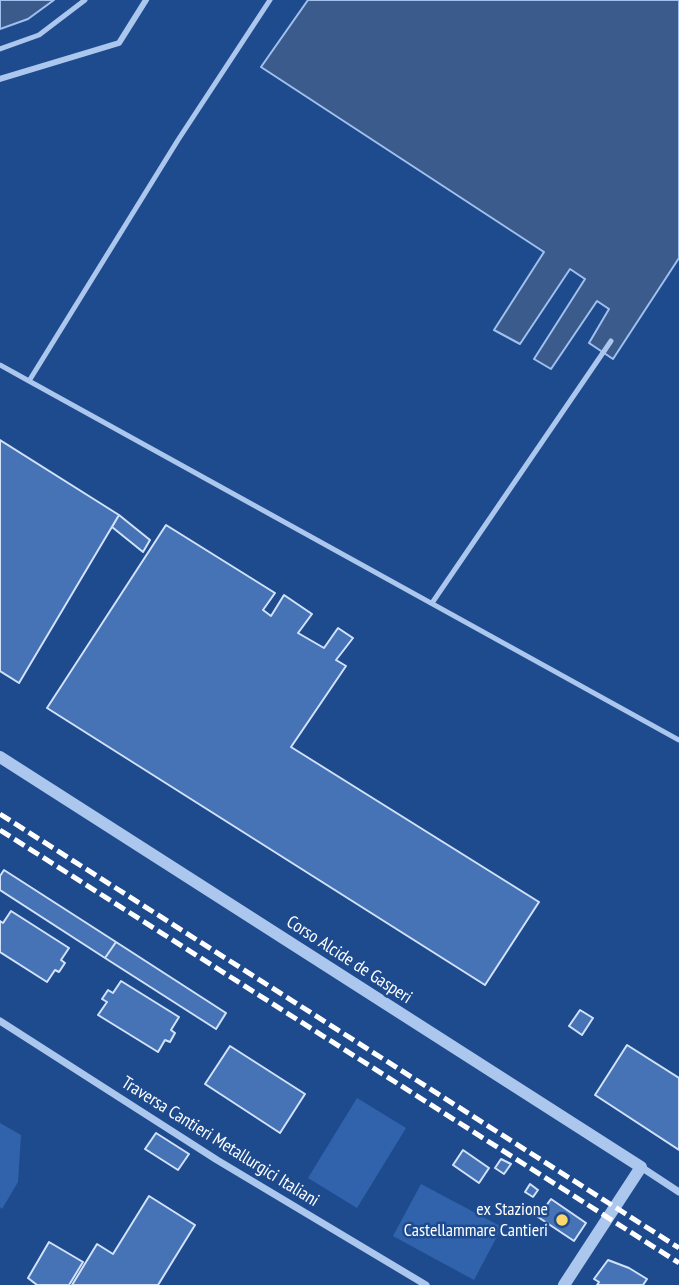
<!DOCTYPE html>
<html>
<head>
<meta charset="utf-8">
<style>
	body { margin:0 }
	canvas { display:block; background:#1e4a8e }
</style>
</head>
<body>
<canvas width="679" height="1285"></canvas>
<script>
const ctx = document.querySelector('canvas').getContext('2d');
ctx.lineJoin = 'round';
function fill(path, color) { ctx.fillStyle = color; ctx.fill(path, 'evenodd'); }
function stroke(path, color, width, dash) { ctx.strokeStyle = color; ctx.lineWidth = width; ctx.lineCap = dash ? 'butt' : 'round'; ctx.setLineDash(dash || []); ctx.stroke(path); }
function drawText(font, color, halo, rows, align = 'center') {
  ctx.font = font + ' "PT Sans Narrow",sans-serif'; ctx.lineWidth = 5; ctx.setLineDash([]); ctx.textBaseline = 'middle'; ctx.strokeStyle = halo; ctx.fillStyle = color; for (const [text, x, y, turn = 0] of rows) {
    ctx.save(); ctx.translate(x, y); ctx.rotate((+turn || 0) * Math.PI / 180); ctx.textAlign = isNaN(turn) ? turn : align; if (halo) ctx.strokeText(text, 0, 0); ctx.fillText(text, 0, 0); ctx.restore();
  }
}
const green = new Path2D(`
	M 357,1098 L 406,1128 L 357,1208 L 308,1178 Z
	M 0,1123 L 21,1135 L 18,1182 L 2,1209 L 0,1207 Z
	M 421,1184 L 502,1227 L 474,1280 L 393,1236 Z`);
const water = new Path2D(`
	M 0,0 L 54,0 L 28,19 L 0,29 Z
	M 308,0 L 679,0 L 679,258 L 613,359 L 589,343 L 609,309 L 597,301 L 551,369 L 534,359 L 585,279 L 570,269 L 520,344 L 494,330 L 544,252 L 261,67 Z`);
const building = new Path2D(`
	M 0,440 L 119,515 L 19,683 L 0,671 Z
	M 119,515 L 150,540 L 143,552 L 112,527 Z
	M 166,525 L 275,593 L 263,610 L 271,616 L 284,595 L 312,614 L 298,633 L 324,648 L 338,628 L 353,638 L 336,660 L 346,666 L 291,747 L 539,902 L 485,985 L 47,708 Z
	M 4,870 L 116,942 L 105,958 L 0,890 L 0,876 Z
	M 11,911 L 69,948 L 61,960 L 65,963 L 59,972 L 55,970 L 47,982 L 0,952 L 0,921 L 3,923 Z
	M 116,942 L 226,1013 L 216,1029 L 105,958 Z
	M 121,981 L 179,1017 L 171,1030 L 175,1033 L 170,1042 L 165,1040 L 158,1052 L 98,1015 L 107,1002 L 102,999 L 108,990 L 113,993 Z
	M 580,1010 L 593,1018 L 582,1035 L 569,1026 Z
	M 627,1045 L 679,1078 L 679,1150 L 595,1095 Z
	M 230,1046 L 305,1094 L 280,1133 L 205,1084 Z
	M 156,1133 L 189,1154 L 178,1170 L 145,1149 Z
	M 463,1150 L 489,1168 L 479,1183 L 453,1165 Z
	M 501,1159 L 511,1164 L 504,1174 L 495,1168 Z
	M 530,1184 L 538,1190 L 533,1197 L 525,1192 Z
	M 149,1196 L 195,1225 L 158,1285 L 72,1285 L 97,1244 L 113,1254 Z
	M 551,1199 L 586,1223 L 574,1241 L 538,1217 Z
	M 49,1242 L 83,1262 L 69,1285 L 37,1285 L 28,1278 Z
	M 608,1260 L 629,1268 L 647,1279 L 643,1285 L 597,1285 L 599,1282 L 594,1279 Z`);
const service = new Path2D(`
	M 0,49 L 39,35 L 85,0
	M 0,365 L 29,381 L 178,140 L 270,0
	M 29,381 L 679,740
	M 432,603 L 611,341`);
const pedestrian = new Path2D(`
	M 0,79 L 119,43 L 146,0`);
const minor = new Path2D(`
	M 0,1021 L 217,1160 L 426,1285
	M 641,1167 L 679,1192`);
const tertiary = new Path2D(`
	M 0,757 L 641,1167 L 564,1285`);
const rail = new Path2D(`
	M 0,814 L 679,1248
	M 0,830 L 679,1263`);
const markers = [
	[562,1220,7,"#fcd86b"]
];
const streetNames = [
	["Corso Alcide de Gasperi",349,960,33],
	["Traversa Cantieri Metallurgici Italiani",220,1142,32]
];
const poiNames = [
	["ex Stazione",548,1210],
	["Castellammare Cantieri",548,1231]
];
fill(green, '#3163ac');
fill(water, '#3b5b8d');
stroke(water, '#a0c1ee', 2);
fill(building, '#4673b6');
stroke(building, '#d2e2f9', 2);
stroke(service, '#acc7ed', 5);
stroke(pedestrian, '#acc7ed', 6);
stroke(minor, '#acc7ed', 7);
stroke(tertiary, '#acc7ed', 12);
stroke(rail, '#fff', 5, [12, 5]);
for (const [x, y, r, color] of markers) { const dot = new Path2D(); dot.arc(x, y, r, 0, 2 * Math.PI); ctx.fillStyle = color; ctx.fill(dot); stroke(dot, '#1e4a8e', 2.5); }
drawText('18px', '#fff', '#1e4a8e', streetNames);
drawText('18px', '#fff', '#1e4a8e', poiNames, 'right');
</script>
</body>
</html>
